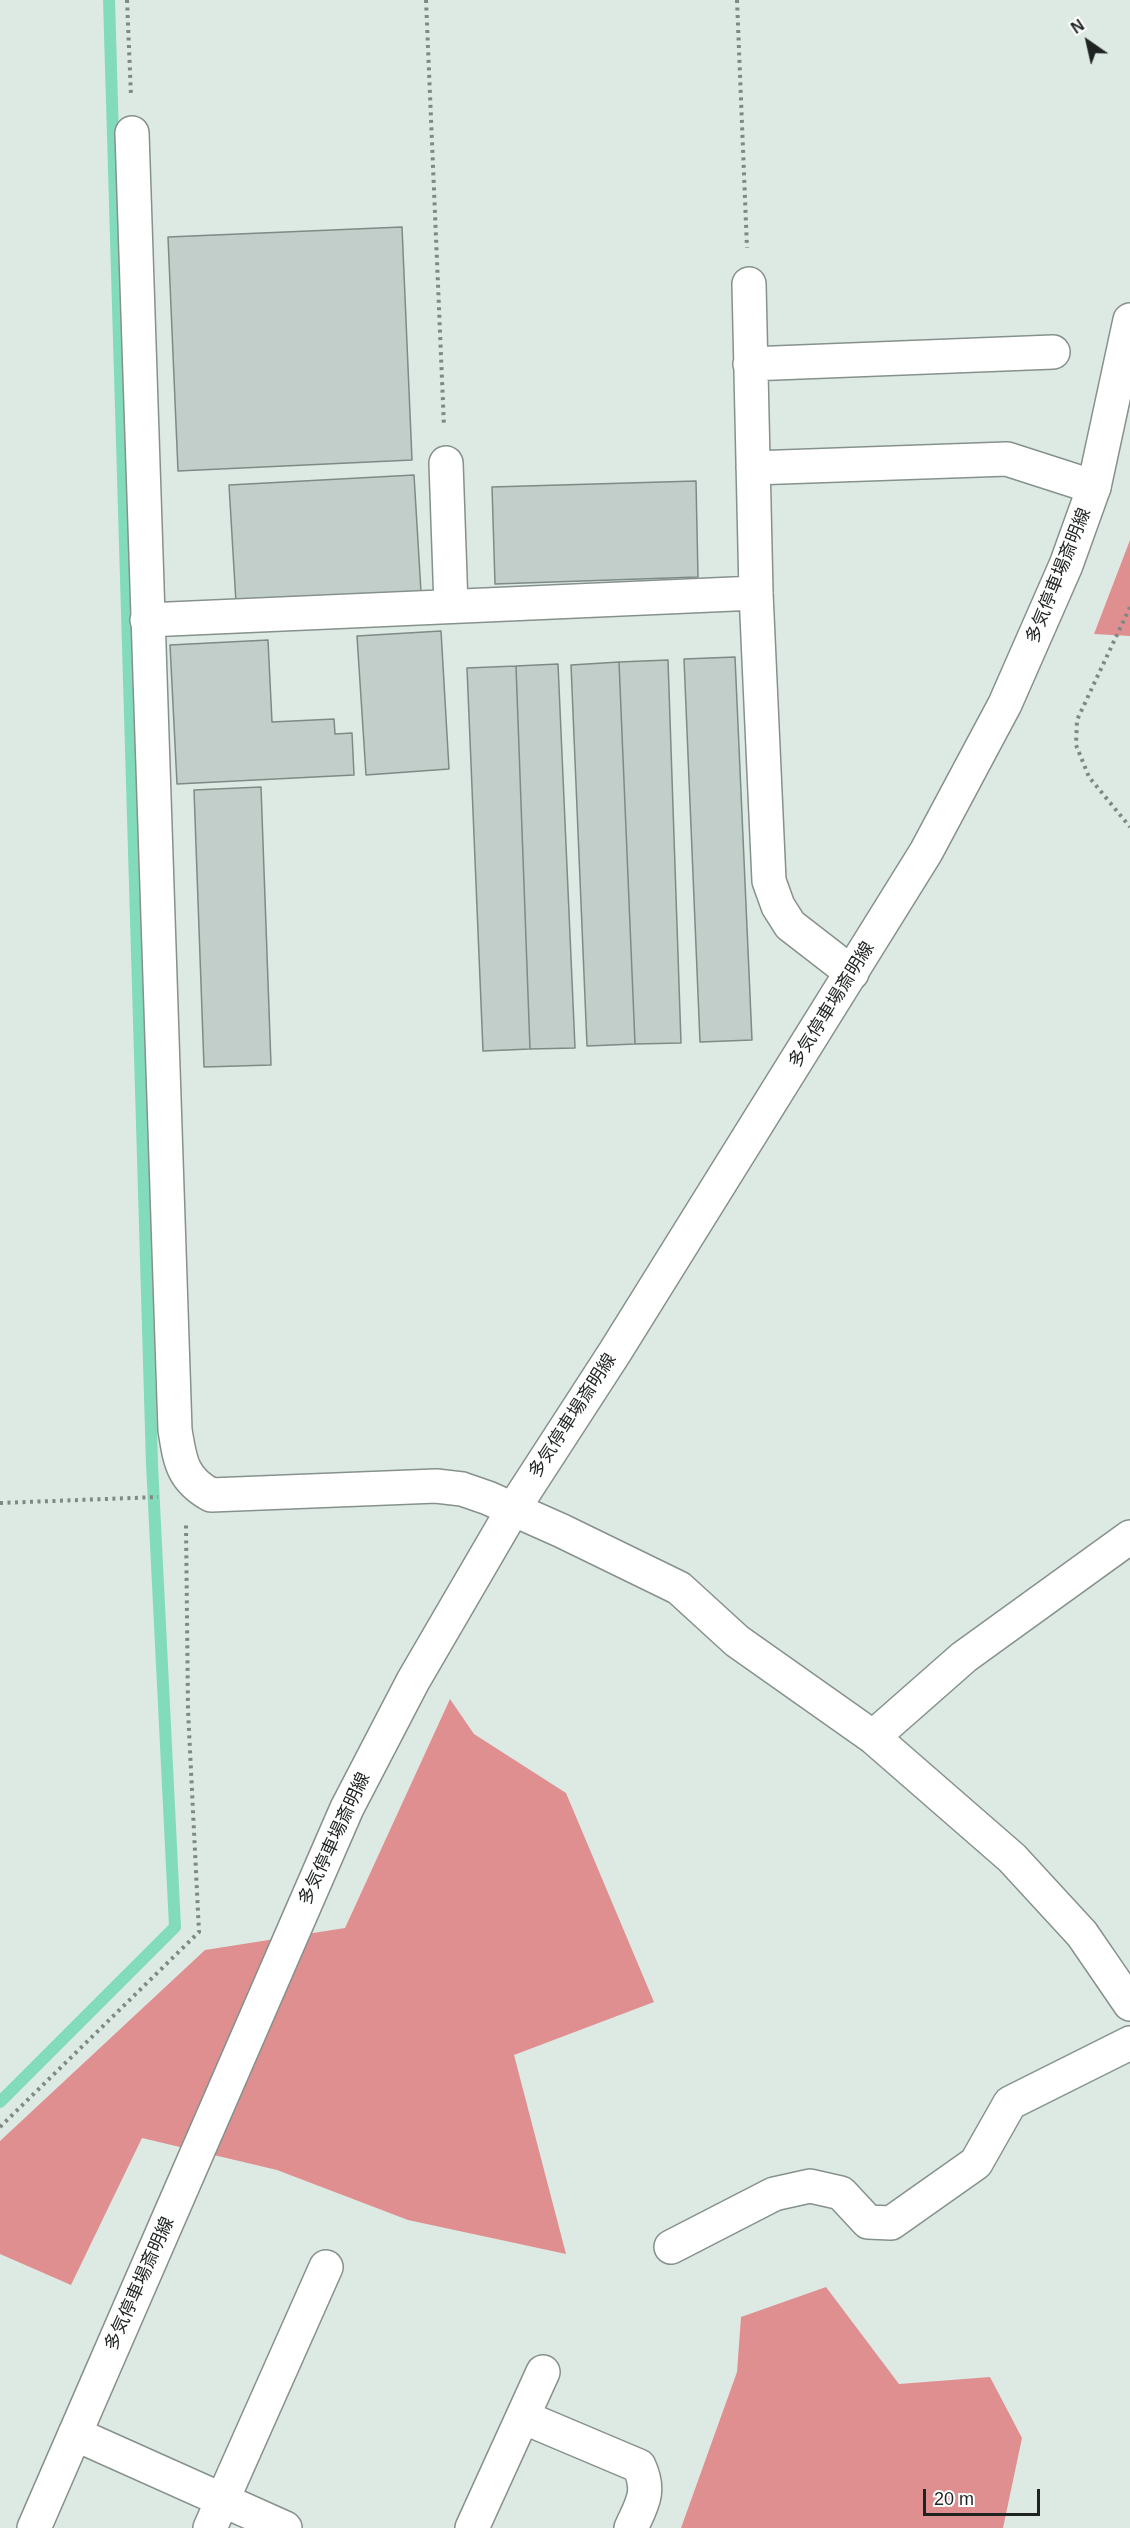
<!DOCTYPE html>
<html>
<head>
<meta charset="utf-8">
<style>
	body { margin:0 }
	#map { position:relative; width:1130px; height:2528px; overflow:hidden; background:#ddeae4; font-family:Helvetica,sans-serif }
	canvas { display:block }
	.north { position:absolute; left:1058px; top:12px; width:60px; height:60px; -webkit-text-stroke:4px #fff; paint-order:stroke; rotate:326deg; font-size:16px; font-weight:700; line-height:24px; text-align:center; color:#1f2422 }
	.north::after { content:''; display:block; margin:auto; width:21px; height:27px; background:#1f2422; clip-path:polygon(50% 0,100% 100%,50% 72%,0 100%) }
	.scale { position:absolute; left:923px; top:2489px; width:117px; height:27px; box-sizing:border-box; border:3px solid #1f2422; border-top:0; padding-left:8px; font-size:18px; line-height:21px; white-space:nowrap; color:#1f2422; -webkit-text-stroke:4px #fff; paint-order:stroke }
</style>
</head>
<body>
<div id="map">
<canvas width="1130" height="2528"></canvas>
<div class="north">N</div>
<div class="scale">20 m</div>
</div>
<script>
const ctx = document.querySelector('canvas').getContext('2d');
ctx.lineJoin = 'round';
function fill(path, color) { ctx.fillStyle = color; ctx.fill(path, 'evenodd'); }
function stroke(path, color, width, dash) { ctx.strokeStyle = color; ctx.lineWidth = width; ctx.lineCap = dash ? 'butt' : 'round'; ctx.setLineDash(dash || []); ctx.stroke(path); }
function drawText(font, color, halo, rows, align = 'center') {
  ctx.font = font + ' Helvetica,"Noto Sans JP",sans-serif'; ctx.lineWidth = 6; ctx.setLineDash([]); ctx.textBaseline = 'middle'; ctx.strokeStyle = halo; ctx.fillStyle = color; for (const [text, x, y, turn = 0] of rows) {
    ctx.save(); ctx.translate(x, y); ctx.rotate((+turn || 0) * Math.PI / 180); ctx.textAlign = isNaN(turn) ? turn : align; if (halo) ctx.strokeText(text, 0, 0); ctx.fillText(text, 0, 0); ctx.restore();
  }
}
const forest = new Path2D(`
	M 1130,540 L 1130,636 L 1094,634 Z
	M 450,1699 L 474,1734 L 566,1793 L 654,2002 L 514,2055 L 566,2254 L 408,2220 L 277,2170 L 142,2138 L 71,2285 L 0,2254 L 0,2141 L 205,1950 L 345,1928 Z
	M 826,2287 L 899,2384 L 990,2377 L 1022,2438 L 1003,2528 L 681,2528 L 737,2372 L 741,2317 Z`);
const stream = new Path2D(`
	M 0,2102 L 175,1927 L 152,1464 L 109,0`);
const building = new Path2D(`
	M 402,227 L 412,460 L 178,471 L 168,237 Z
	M 414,475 L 421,592 L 236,603 L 229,485 Z
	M 696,481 L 698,577 L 495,584 L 492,487 Z
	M 441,631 L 449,769 L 366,775 L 357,636 Z
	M 268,640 L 272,722 L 334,719 L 335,734 L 352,733 L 354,775 L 177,784 L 170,645 Z
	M 735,657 L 752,1040 L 700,1042 L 684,659 Z
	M 668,660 L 681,1043 L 635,1044 L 619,662 Z
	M 619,662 L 635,1044 L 587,1046 L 571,665 Z
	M 558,664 L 575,1048 L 530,1049 L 516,666 Z
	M 516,666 L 530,1049 L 483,1051 L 467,668 Z
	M 261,787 L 271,1065 L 204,1067 L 194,790 Z`);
const path = new Path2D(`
	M 127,0 L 131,96
	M 426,0 L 444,427
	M 737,0 L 747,248
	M 1130,607 L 1077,720 L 1076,745 L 1089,777 L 1130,827
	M 0,1503 L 158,1497
	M 0,2127 L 199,1932 L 188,1710 L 186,1524`);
const minor = new Path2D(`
	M 132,133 L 175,1430 C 180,1461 182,1479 211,1495 L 436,1486 L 462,1489 L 488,1498 L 562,1531 L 679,1588 L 737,1641 L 873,1737 L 1012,1858 L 1082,1934 L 1130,2004
	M 749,284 L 756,593 L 769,881 L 778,906 L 790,925 L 852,973
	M 750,364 L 1053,352
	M 446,463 L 451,606
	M 753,468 L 1007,459 L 1094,487
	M 147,620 L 756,593
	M 873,1737 L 964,1657 L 1130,1537
	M 671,2247 L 774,2194 L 810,2186 L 841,2193 L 868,2222 L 891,2223 L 976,2163 L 1010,2103 L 1130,2043
	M 523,2417 L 639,2466 C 651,2492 642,2504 631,2528
	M 75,2434 L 285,2528
	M 210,2528 L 326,2267
	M 472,2528 L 543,2372`);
const major = new Path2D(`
	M 34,2528 L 347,1808 L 413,1681 L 512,1511 L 615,1352 L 926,852 L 1005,704 L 1066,565 L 1094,487 L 1130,320`);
const streetNames = [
	["多気停車場斎明線",1059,576,-68],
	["多気停車場斎明線",832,1005,-58],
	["多気停車場斎明線",573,1416,-57],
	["多気停車場斎明線",335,1839,-65],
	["多気停車場斎明線",140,2284,-66]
];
fill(forest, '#e08f91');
stroke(stream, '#82dcbb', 12);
fill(building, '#c2cec9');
stroke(building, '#7e8a85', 1.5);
stroke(minor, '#86918c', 36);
stroke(major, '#86918c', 36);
stroke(path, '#7f8884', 4, [3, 4.5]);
stroke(minor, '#fff', 33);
stroke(major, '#fff', 33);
drawText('18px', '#1f2422', '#fff', streetNames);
</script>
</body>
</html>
